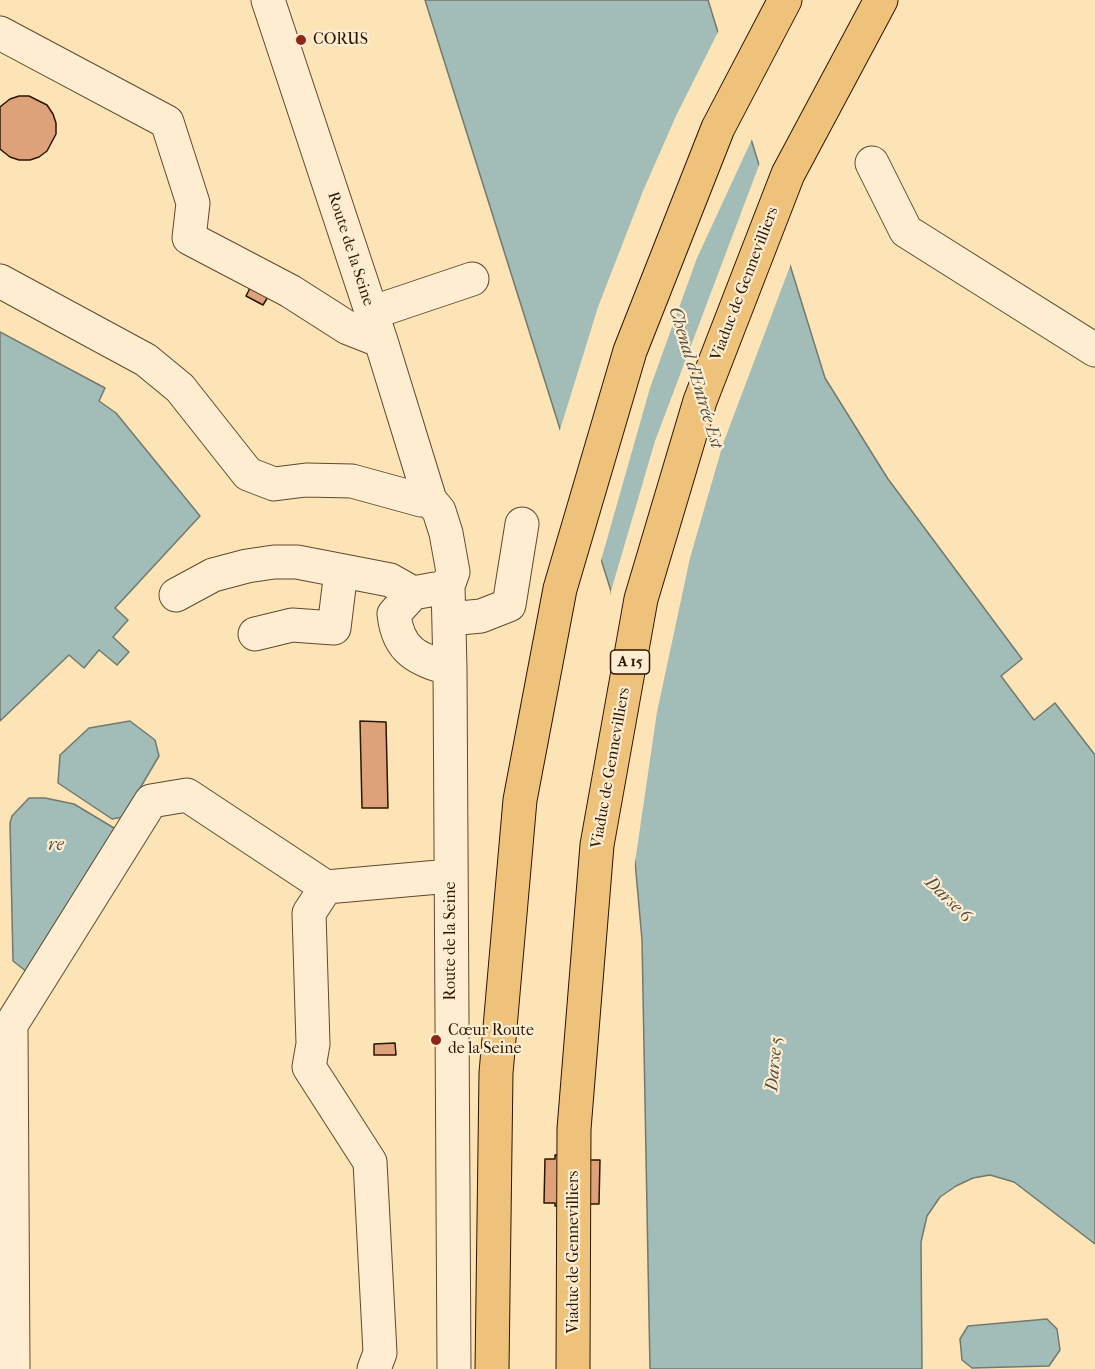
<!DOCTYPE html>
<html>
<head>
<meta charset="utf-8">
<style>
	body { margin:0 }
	canvas { display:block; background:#fde4b6 }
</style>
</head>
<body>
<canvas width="1095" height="1369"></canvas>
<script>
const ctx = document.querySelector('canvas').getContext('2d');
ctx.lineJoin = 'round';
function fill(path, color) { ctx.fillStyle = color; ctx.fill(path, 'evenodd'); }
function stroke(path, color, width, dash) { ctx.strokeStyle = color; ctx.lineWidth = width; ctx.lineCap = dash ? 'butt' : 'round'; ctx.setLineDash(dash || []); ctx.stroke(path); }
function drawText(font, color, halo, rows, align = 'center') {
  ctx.font = font + ' "IM FELL French Canon",serif'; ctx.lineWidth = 4.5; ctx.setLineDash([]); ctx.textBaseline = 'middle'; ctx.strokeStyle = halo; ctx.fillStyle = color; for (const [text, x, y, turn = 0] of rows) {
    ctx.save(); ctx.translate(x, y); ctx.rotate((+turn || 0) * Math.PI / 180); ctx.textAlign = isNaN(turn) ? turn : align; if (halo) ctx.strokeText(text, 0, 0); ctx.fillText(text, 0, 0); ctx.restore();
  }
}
const water = new Path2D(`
	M 425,0 L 708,0 L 825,378 L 888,479 L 1022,659 L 1001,676 L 1034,720 L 1055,703 L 1095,755 L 1095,1244 L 1014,1182 L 990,1175 L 973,1178 L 956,1186 L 940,1197 L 927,1216 L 921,1242 L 922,1369 L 650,1369 L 642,940 L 611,591 Z
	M 0,332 L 105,388 L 99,401 L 116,413 L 200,516 L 115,608 L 128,620 L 113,637 L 129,652 L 117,665 L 99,650 L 84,668 L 69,655 L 0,721 Z
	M 130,721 L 155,740 L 159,756 L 123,817 L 112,819 L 58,783 L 60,755 L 89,728 Z
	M 29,798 L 45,798 L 74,804 L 119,831 L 27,972 L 13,961 L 10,823 L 12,816 Z
	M 1047,1319 L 1057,1329 L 1060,1350 L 1049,1366 L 972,1368 L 962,1360 L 960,1339 L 968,1326 Z`);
const pier = new Path2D(`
	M 720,28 L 753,137 L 697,258 L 650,388 L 600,564 L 559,433 L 598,307 L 643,191 L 676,116 Z
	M 761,160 L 792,261 L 723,444 L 690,558 L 657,712 L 633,876 L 609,602 L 611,591 L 655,441 Z`);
const building = new Path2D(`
	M 19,96 L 29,96 L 47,105 L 53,114 L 56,123 L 56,134 L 47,151 L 39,157 L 30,160 L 19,160 L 10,157 L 0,149 L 0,107 L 10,99 Z
	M 253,282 L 271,292 L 263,305 L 246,296 Z
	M 360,721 L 386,722 L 388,808 L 362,808 Z
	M 395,1043 L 396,1055 L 374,1055 L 374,1044 Z
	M 555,1155 L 590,1156 L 590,1160 L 600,1160 L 599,1204 L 587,1204 L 587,1207 L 555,1206 L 555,1203 L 544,1203 L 545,1159 L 555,1159 Z`);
const minor = new Path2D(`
	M 268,0 L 381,341 L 430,500 L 439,511 L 446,533 L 453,572 L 448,586 L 450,669 L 454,1369
	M 0,33 L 167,122 L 193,203 L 189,238 L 290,291 L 348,328 L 381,341
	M 872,163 L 906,231 L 1095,350
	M 0,281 L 146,360 L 180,388 L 248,474 L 274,484 L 306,480 L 352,481 L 421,500 L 430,500
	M 371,313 L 472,279
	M 435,589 L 413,593 L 394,614 C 398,652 418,659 450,669
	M 176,595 L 213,575 L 247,566 L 274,562 L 297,562 L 390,580 L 413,593
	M 449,619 L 481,616 L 509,605 L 522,524
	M 255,634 L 292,625 L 334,628 L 341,571
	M 326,887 L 450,876
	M 13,1369 L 11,1025 L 151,801 L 187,795 L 326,887 L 309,913 L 313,1044 L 309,1067 L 370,1162 L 380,1353 L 374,1369`);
const highway = new Path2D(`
	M 492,1369 L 496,1073 L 520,800 L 560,589 L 630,351 L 718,128 L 785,0
	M 573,1369 L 574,1129 L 597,845 L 641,599 L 700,401 L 788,174 L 881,0`);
const markers = [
	[301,40,6,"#8f2418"],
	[436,1040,6,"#8f2418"]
];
const shields = [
	[630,662,39]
];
const shieldNames = [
	["A 15",630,662]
];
const poiNames = [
	["CORUS",313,40],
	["Cœur Route",448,1031],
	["de la Seine",448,1049]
];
const streetNames = [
	["Route de la Seine",350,249,72],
	["Viaduc de Gennevilliers",745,284,-69],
	["Viaduc de Gennevilliers",611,768,-80],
	["Route de la Seine",451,941,-90],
	["Viaduc de Gennevilliers",574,1252,-90]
];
const waterNames = [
	["Chenal d'Entrée Est",695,378,73],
	["re",56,846],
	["Darse 6",948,900,44],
	["Darse 5",775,1064,-85]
];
fill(water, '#a2bcb7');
stroke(water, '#73796e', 1.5);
fill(pier, '#fde4b6');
fill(building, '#dea27b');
stroke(building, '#2c1501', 1.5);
stroke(minor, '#60492e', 35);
stroke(highway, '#2c1501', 35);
stroke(minor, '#feedd0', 33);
stroke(highway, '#eec27b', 33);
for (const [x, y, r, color] of markers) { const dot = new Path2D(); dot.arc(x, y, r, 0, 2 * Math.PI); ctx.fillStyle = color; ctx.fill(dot); stroke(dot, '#feedd0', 2); }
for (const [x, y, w] of shields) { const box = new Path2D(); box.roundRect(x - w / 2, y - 12, w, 24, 4.5); ctx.fillStyle = '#feedd0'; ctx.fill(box); stroke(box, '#2c1501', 1.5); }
drawText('bold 15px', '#2c1501', null, shieldNames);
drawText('16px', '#2c1501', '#feedd0', poiNames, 'left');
drawText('16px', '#2c1501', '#feedd0', streetNames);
drawText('italic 18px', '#554f41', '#feedd0', waterNames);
</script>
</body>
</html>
